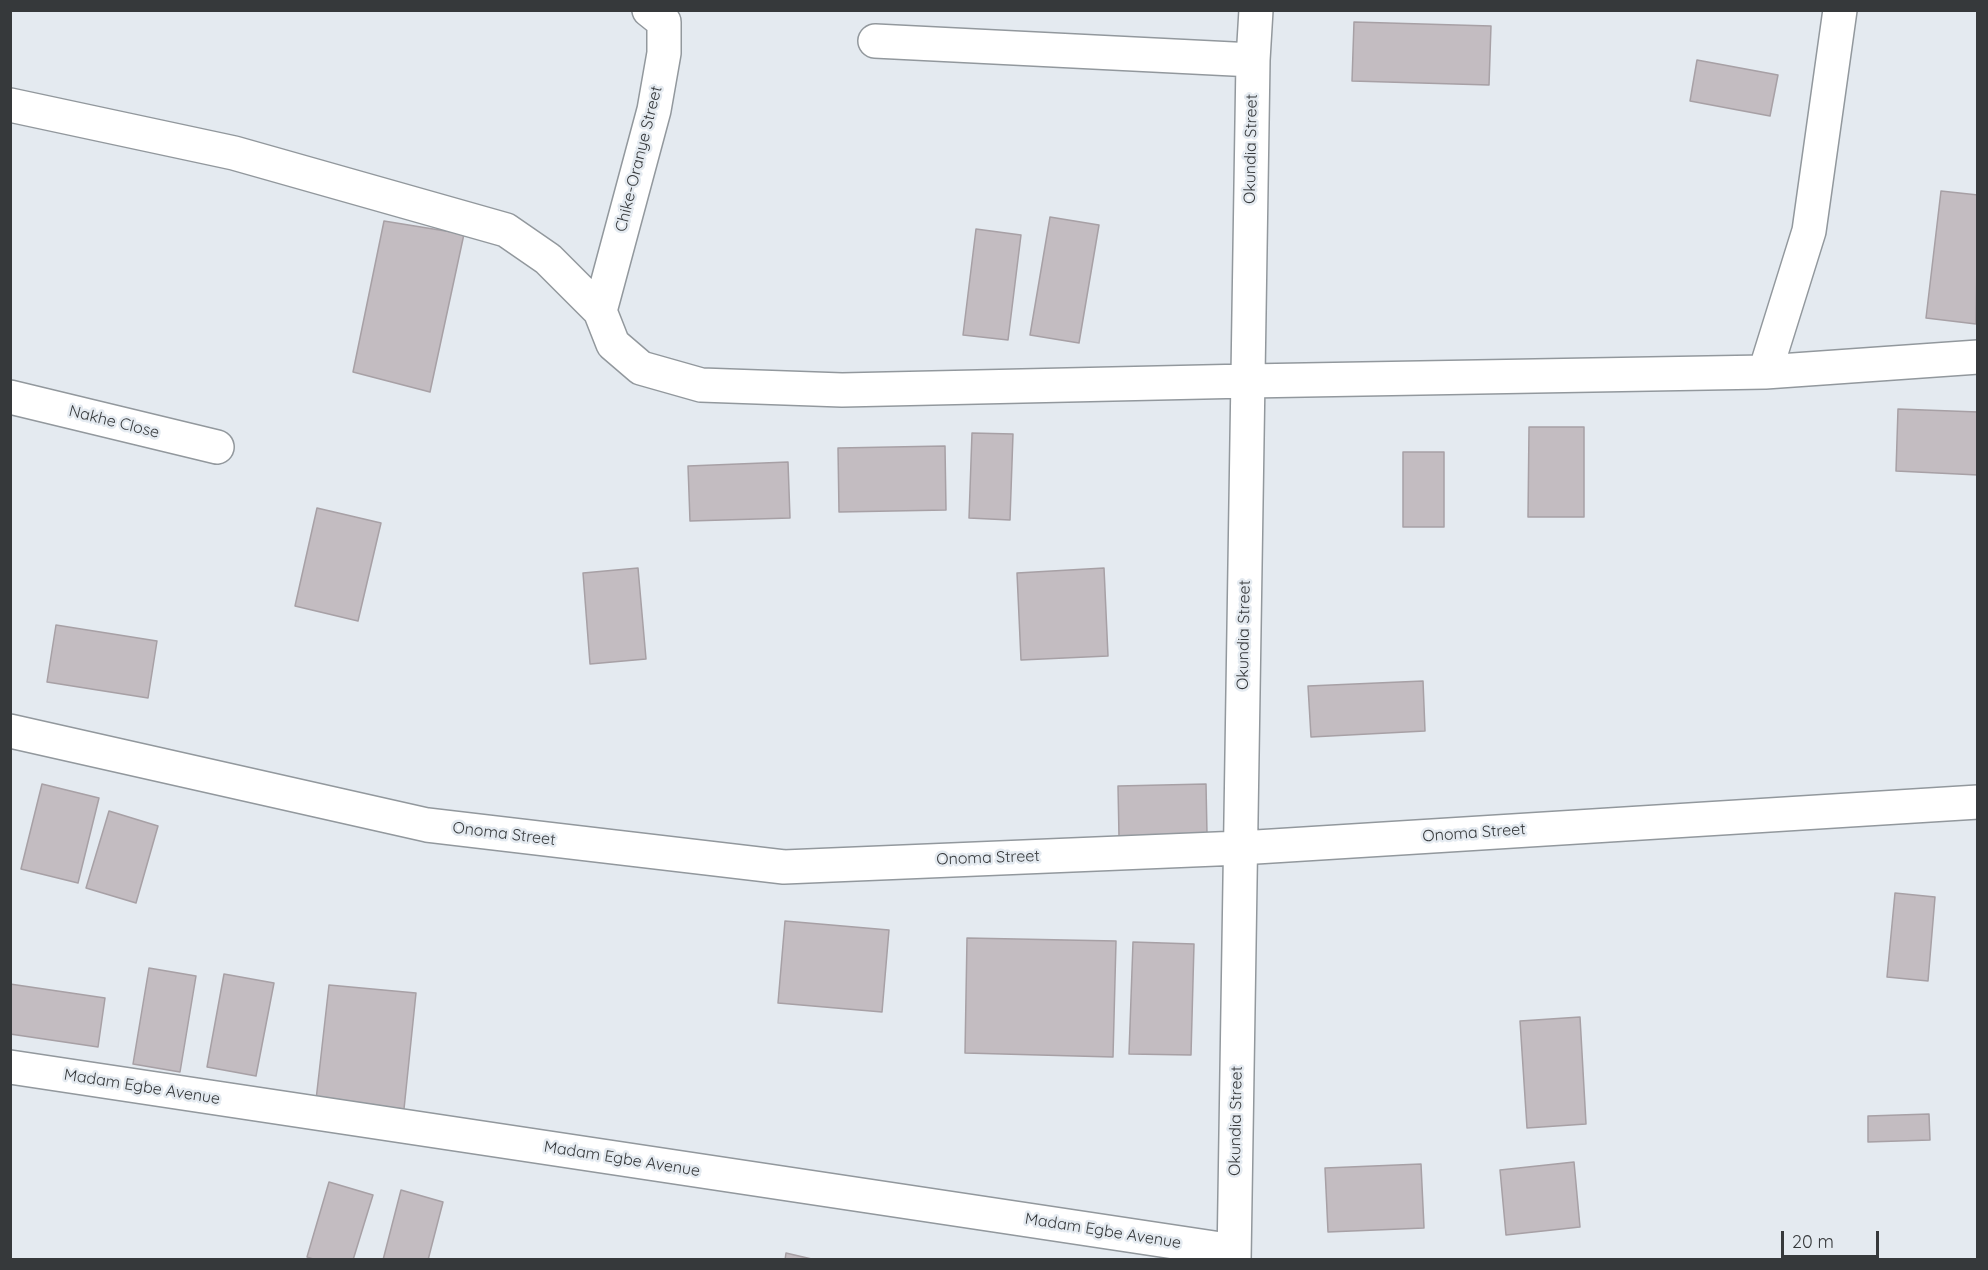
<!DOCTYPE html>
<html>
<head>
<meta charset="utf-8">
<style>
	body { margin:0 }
	#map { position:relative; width:1988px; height:1270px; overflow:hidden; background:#e4eaf0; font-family:Quicksand,sans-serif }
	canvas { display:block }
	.frame { position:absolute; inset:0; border:12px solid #36393b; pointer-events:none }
	.scale { position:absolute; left:1781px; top:1231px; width:98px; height:27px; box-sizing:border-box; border:3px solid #36393b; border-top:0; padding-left:8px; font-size:18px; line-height:21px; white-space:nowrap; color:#36393b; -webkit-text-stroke:4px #e4eaf0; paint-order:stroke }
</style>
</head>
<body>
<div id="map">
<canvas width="1988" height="1270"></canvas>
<div class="frame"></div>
<div class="scale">20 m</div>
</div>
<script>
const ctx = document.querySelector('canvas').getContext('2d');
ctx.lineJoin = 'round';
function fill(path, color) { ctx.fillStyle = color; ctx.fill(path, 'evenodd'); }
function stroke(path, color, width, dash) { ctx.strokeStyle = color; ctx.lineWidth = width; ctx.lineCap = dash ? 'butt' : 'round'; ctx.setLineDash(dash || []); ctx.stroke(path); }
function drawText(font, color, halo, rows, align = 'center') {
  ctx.font = font + ' Quicksand,sans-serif'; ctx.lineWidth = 5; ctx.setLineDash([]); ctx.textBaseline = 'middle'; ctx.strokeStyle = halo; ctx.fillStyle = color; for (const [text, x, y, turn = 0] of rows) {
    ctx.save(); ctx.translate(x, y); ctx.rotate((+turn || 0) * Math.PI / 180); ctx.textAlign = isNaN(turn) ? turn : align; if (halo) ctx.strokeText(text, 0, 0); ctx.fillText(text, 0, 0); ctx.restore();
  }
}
const building = new Path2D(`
	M 1354,22 L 1491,26 L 1489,85 L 1352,81 Z
	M 1697,60 L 1778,75 L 1770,116 L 1690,101 Z
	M 1941,191 L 1978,195 L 1976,324 L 1926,318 Z
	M 1050,217 L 1099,225 L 1079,343 L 1030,335 Z
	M 384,221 L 464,234 L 430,392 L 353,372 Z
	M 976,229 L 1021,235 L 1008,340 L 963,335 Z
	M 1898,409 L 1978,412 L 1978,475 L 1896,471 Z
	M 1529,427 L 1584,427 L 1584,517 L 1528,517 Z
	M 972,433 L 1013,434 L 1010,520 L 969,518 Z
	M 945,446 L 946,510 L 839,512 L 838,448 Z
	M 1403,452 L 1444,452 L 1444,527 L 1403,527 Z
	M 788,462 L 790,518 L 690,521 L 688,466 Z
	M 317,508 L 381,523 L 358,621 L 295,606 Z
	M 638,568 L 646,659 L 590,664 L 583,573 Z
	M 1104,568 L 1108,656 L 1021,660 L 1017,573 Z
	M 56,625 L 157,641 L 148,698 L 47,682 Z
	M 1423,681 L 1425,731 L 1311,737 L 1308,686 Z
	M 42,784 L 99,798 L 78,883 L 21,869 Z
	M 1206,784 L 1207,834 L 1119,837 L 1118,786 Z
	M 109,811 L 158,826 L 136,903 L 86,888 Z
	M 1895,893 L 1935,897 L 1928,981 L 1887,977 Z
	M 785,921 L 889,930 L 882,1012 L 778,1003 Z
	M 967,938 L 1116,941 L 1113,1057 L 965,1053 Z
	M 1133,942 L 1194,944 L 1191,1055 L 1129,1054 Z
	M 149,968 L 196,976 L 180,1072 L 133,1064 Z
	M 224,974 L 274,983 L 256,1076 L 207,1067 Z
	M 10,984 L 105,998 L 98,1047 L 10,1034 Z
	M 329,985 L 416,993 L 404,1109 L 316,1100 Z
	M 1580,1017 L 1586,1124 L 1527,1128 L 1520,1021 Z
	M 1929,1114 L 1930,1140 L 1868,1142 L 1868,1116 Z
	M 1574,1162 L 1580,1227 L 1506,1235 L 1500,1170 Z
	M 1421,1164 L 1424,1228 L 1328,1232 L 1325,1168 Z
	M 329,1182 L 373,1195 L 353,1260 L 316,1260 L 307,1257 Z
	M 401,1190 L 443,1202 L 428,1260 L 383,1260 Z
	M 786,1253 L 816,1260 L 785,1260 Z`);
const minor = new Path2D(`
	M 875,41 L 1253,60
	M 10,105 L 234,153 L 506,230 L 548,259 L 600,311 L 613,344 L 641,368 L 701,385 L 842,390 L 1248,381 L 1765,372 L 1978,357
	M 600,311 L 654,110 L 664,53 L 664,22 L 649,10
	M 1765,372 L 1809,231 L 1840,10
	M 10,397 L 217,447
	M 10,731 L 427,825 L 784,867 L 1240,848 L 1978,802
	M 10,1067 L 1234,1251
	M 1234,1260 L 1253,60 L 1256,10`);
const streetNames = [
	["Okundia Street",1251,149,-89],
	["Chike-Oranye Street",639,159,-76],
	["Nakhe Close",114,422,14],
	["Okundia Street",1244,635,-89],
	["Onoma Street",1474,833,-4],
	["Onoma Street",504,834,7],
	["Onoma Street",988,858,-2],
	["Madam Egbe Avenue",142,1087,9],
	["Okundia Street",1236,1121,-89],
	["Madam Egbe Avenue",622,1159,9],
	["Madam Egbe Avenue",1103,1231,9]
];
fill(building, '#c3bcc1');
stroke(building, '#a7a0a5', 1.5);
stroke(minor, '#92989d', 36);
stroke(minor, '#fff', 33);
drawText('16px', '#36393b', '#e4eaf0', streetNames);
</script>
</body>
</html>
